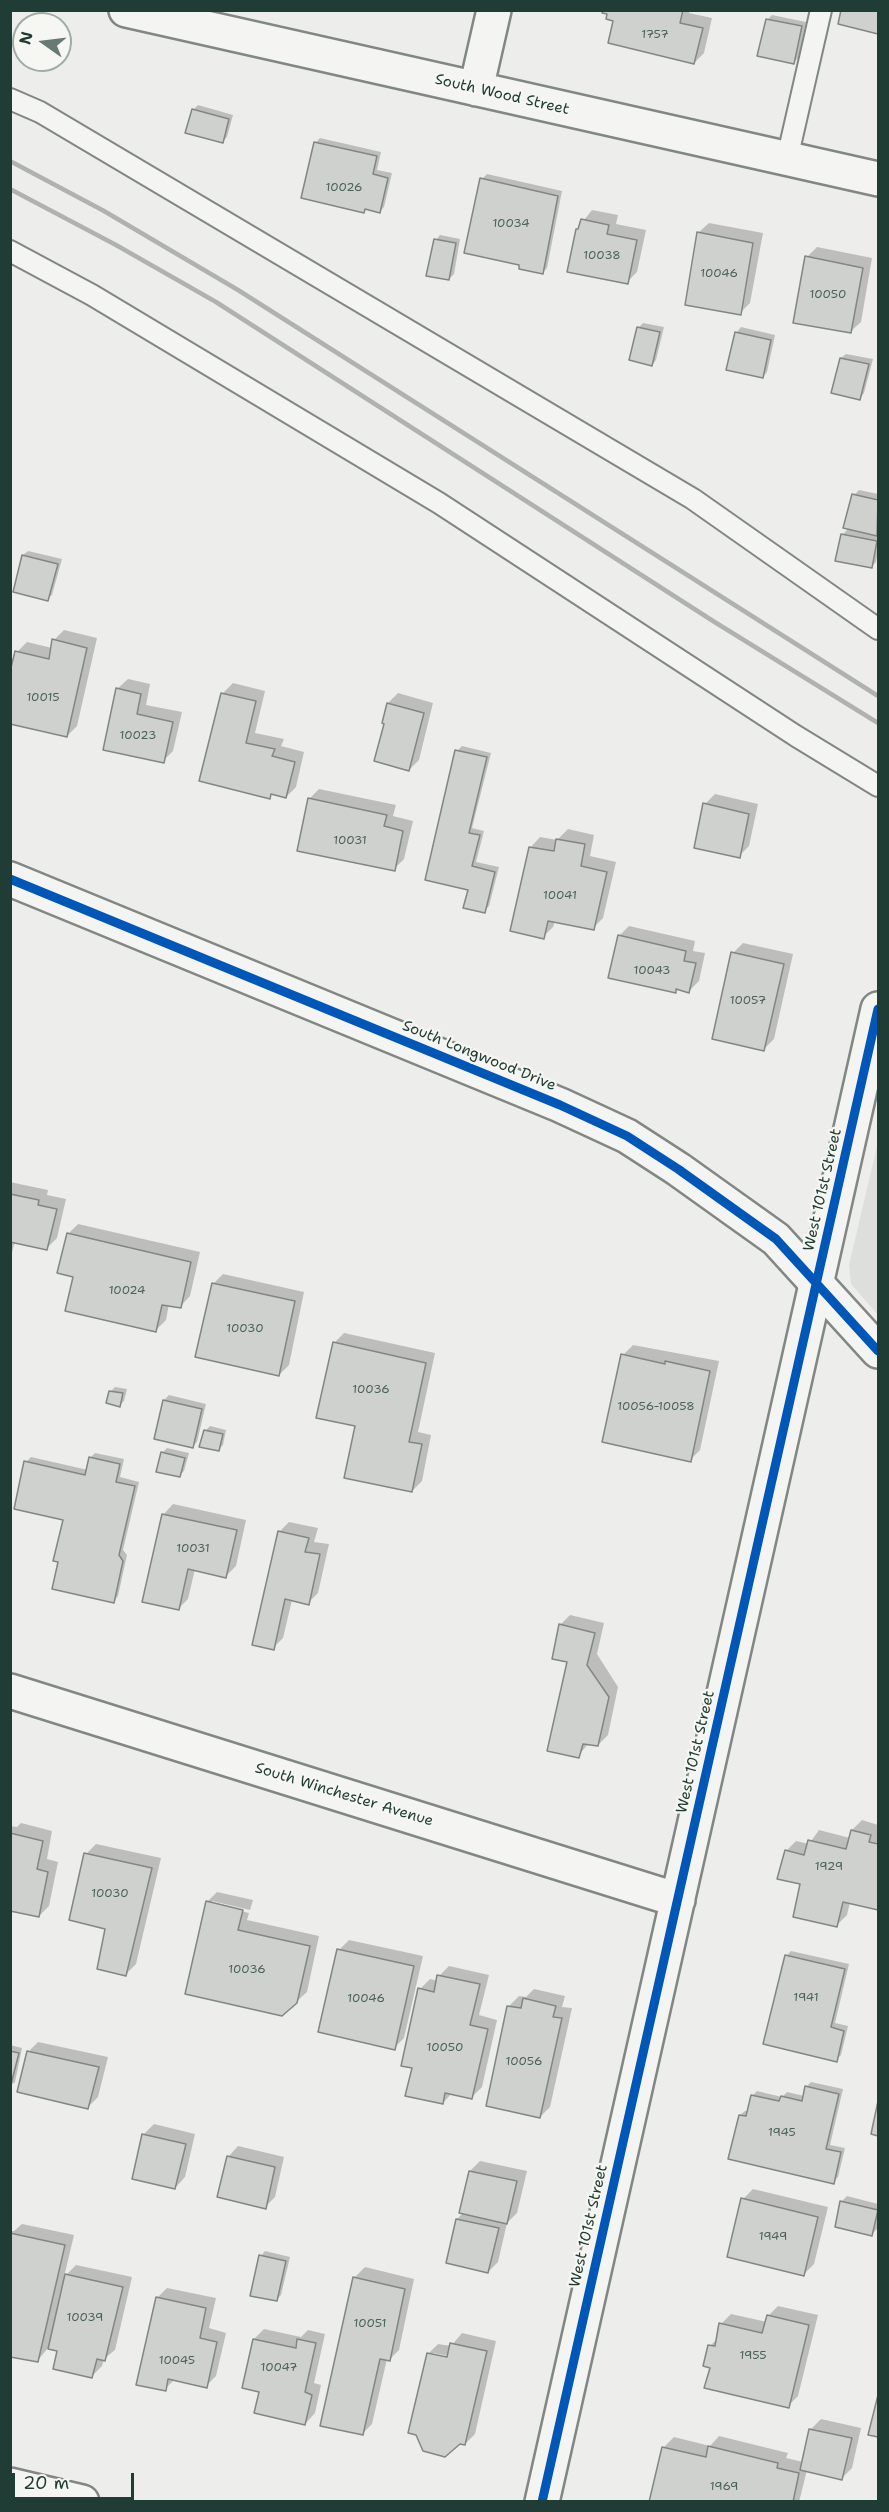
<!DOCTYPE html>
<html>
<head>
<meta charset="utf-8">
<style>
	body { margin:0 }
	#map { position:relative; width:889px; height:2512px; overflow:hidden; background:#edeeeb; font-family:"Shantell Sans",sans-serif }
	canvas { display:block }
	.frame { position:absolute; inset:0; border:12px solid #1f3d34; pointer-events:none }
	.north { position:absolute; left:12px; top:12px; width:60px; height:60px; box-sizing:border-box; background:#f6f6f2; border:2px solid #a0aca6; border-radius:50%; rotate:284deg; font-size:16px; font-weight:700; line-height:24px; text-align:center; color:#1f3d34 }
	.north::after { content:''; display:block; margin:auto; width:21px; height:27px; background:#677b74; clip-path:polygon(50% 0,100% 100%,50% 72%,0 100%) }
	.scale { position:absolute; left:12px; top:2473px; width:122px; height:27px; box-sizing:border-box; border:3px solid #1f3d34; border-top:0; padding-left:8px; font-size:18px; line-height:21px; white-space:nowrap; color:#1f3d34; -webkit-text-stroke:4px #f6f6f2; paint-order:stroke }
</style>
</head>
<body>
<div id="map">
<canvas width="889" height="2512"></canvas>
<div class="frame"></div>
<div class="north">N</div>
<div class="scale">20 m</div>
</div>
<script>
const ctx = document.querySelector('canvas').getContext('2d');
ctx.lineJoin = 'round';
function fill(path, color) { ctx.fillStyle = color; ctx.fill(path, 'evenodd'); }
function stroke(path, color, width, dash) { ctx.strokeStyle = color; ctx.lineWidth = width; ctx.lineCap = dash ? 'butt' : 'round'; ctx.setLineDash(dash || []); ctx.stroke(path); }
function drawText(font, color, halo, rows, align = 'center') {
  ctx.font = font + ' "Shantell Sans",sans-serif'; ctx.lineWidth = 4.5; ctx.setLineDash([]); ctx.textBaseline = 'middle'; ctx.strokeStyle = halo; ctx.fillStyle = color; for (const [text, x, y, turn = 0] of rows) {
    ctx.save(); ctx.translate(x, y); ctx.rotate((+turn || 0) * Math.PI / 180); ctx.textAlign = isNaN(turn) ? turn : align; if (halo) ctx.strokeText(text, 0, 0); ctx.fillText(text, 0, 0); ctx.restore();
  }
}
const built = new Path2D(`
	M 878,1142 L 878,1315 L 851,1284 L 849,1265 Z`);
const shadow = new Path2D(`
	M 605,10 L 690,10 L 689,13 L 712,18 L 704,53 L 694,63 L 615,20 Z
	M 772,15 L 806,22 L 798,58 L 793,63 L 767,20 Z
	M 198,105 L 233,115 L 227,137 L 222,142 L 193,110 Z
	M 320,138 L 381,152 L 377,170 L 392,173 L 384,207 L 379,212 L 367,208 L 364,212 L 315,143 Z
	M 487,174 L 562,191 L 547,268 L 542,273 L 482,179 Z
	M 592,210 L 618,215 L 616,224 L 646,230 L 637,272 L 627,282 L 577,229 Z
	M 709,223 L 763,233 L 750,303 L 740,313 L 698,233 Z
	M 440,235 L 460,239 L 454,274 L 449,279 L 436,240 Z
	M 817,247 L 872,258 L 861,322 L 850,332 L 807,257 Z
	M 643,323 L 664,327 L 656,360 L 652,365 L 638,328 Z
	M 741,327 L 775,335 L 767,372 L 763,377 L 728,369 L 737,332 Z
	M 846,354 L 873,359 L 864,393 L 860,398 L 841,358 Z
	M 859,490 L 878,494 L 878,533 L 876,535 L 878,536 L 878,551 L 876,562 L 871,567 L 843,534 L 849,528 L 854,495 Z
	M 28,551 L 62,559 L 52,595 L 47,599 L 23,555 Z
	M 64,630 L 97,638 L 77,726 L 67,736 L 17,652 L 27,642 L 52,648 L 54,640 Z
	M 128,679 L 150,684 L 146,705 L 182,712 L 173,751 L 163,761 L 117,689 Z
	M 233,683 L 265,691 L 255,733 L 284,739 L 281,746 L 304,752 L 296,787 L 286,797 L 273,793 L 269,797 L 201,780 L 223,693 Z
	M 398,693 L 433,703 L 419,760 L 409,770 L 386,723 L 388,703 Z
	M 462,746 L 491,753 L 472,828 L 484,831 L 476,862 L 499,867 L 489,906 L 484,911 L 470,889 L 457,751 Z
	M 319,789 L 396,805 L 393,816 L 413,821 L 404,859 L 394,869 L 309,799 Z
	M 715,794 L 758,804 L 749,846 L 739,856 L 705,804 Z
	M 568,829 L 594,835 L 590,856 L 616,862 L 603,918 L 593,928 L 555,921 L 553,927 L 543,937 L 530,848 L 540,837 L 557,840 Z
	M 629,926 L 695,941 L 693,951 L 705,953 L 699,981 L 689,991 L 678,988 L 675,991 L 619,936 Z
	M 743,943 L 793,954 L 774,1039 L 764,1049 L 733,953 Z
	M 10,1182 L 48,1190 L 47,1195 L 66,1199 L 57,1238 L 47,1248 L 15,1241 L 10,1260 Z
	M 78,1224 L 200,1252 L 190,1296 L 180,1307 L 169,1304 L 166,1320 L 156,1330 L 75,1276 L 68,1234 Z
	M 223,1274 L 304,1292 L 289,1365 L 279,1375 L 213,1284 Z
	M 344,1333 L 435,1353 L 418,1432 L 431,1435 L 422,1481 L 412,1491 L 357,1425 L 334,1343 Z
	M 633,1345 L 719,1361 L 700,1450 L 690,1460 L 623,1355 Z
	M 115,1387 L 127,1389 L 124,1401 L 120,1405 L 110,1392 Z
	M 169,1395 L 206,1404 L 197,1442 L 192,1447 L 164,1400 Z
	M 210,1426 L 226,1430 L 223,1445 L 218,1450 L 205,1431 Z
	M 167,1448 L 189,1453 L 184,1471 L 179,1476 L 162,1453 Z
	M 95,1453 L 124,1459 L 120,1477 L 139,1482 L 123,1550 L 127,1555 L 118,1596 L 114,1601 L 65,1519 L 26,1462 L 31,1457 L 88,1470 L 90,1458 Z
	M 173,1504 L 246,1520 L 236,1566 L 226,1576 L 195,1569 L 188,1599 L 178,1609 L 163,1515 Z
	M 289,1522 L 318,1528 L 314,1542 L 329,1544 L 318,1593 L 308,1603 L 292,1600 L 283,1638 L 273,1648 L 279,1532 Z
	M 570,1615 L 604,1623 L 597,1654 L 618,1687 L 608,1735 L 598,1745 L 589,1743 L 578,1756 L 568,1661 L 560,1625 Z
	M 862,1820 L 878,1825 L 878,1909 L 850,1902 L 847,1915 L 837,1925 L 802,1883 L 786,1851 L 796,1841 L 809,1844 L 819,1830 L 850,1838 L 852,1830 Z
	M 21,1823 L 52,1831 L 47,1859 L 58,1862 L 49,1906 L 39,1916 L 10,1909 L 10,1826 L 17,1827 Z
	M 96,1844 L 161,1858 L 136,1964 L 126,1974 L 86,1854 Z
	M 217,1892 L 253,1900 L 250,1910 L 212,1901 L 212,1904 L 249,1913 L 247,1920 L 319,1936 L 307,1992 L 296,2002 L 207,1902 Z
	M 349,1940 L 423,1956 L 404,2038 L 394,2048 L 339,1950 Z
	M 791,1951 L 849,1964 L 835,2023 L 848,2026 L 841,2055 L 836,2060 L 786,1956 Z
	M 449,1966 L 489,1975 L 479,2015 L 497,2020 L 482,2087 L 472,2097 L 452,2093 L 443,2103 L 420,1989 L 430,1979 L 438,1981 L 439,1976 Z
	M 534,1989 L 565,1996 L 562,2007 L 572,2008 L 550,2107 L 540,2117 L 509,2006 L 519,1996 L 526,1997 Z
	M 38,2042 L 108,2057 L 98,2097 L 88,2107 L 28,2052 Z
	M 10,2045 L 22,2048 L 15,2082 L 10,2086 Z
	M 811,2082 L 843,2089 L 830,2145 L 845,2148 L 838,2177 L 833,2182 L 740,2115 L 745,2111 L 749,2111 L 752,2096 L 757,2091 L 782,2097 L 787,2092 L 804,2096 L 806,2087 Z
	M 154,2124 L 195,2134 L 185,2177 L 175,2188 L 144,2134 Z
	M 238,2146 L 284,2157 L 275,2197 L 265,2207 L 228,2157 Z
	M 480,2161 L 527,2171 L 517,2213 L 507,2223 L 498,2262 L 488,2272 L 457,2219 L 464,2212 L 470,2171 Z
	M 753,2189 L 828,2207 L 814,2264 L 804,2274 L 743,2199 Z
	M 847,2196 L 878,2204 L 878,2222 L 877,2229 L 872,2234 L 836,2225 L 842,2201 Z
	M 22,2224 L 74,2235 L 64,2277 L 76,2265 L 132,2277 L 115,2350 L 104,2359 L 102,2366 L 92,2376 L 59,2350 L 48,2348 L 38,2360 L 10,2308 L 10,2231 L 14,2231 Z
	M 265,2251 L 290,2257 L 281,2295 L 276,2300 L 261,2256 Z
	M 365,2267 L 414,2279 L 399,2350 L 389,2360 L 387,2359 L 372,2424 L 362,2434 L 321,2424 L 355,2277 Z
	M 167,2288 L 216,2298 L 209,2328 L 226,2333 L 216,2376 L 206,2386 L 175,2379 L 165,2389 L 157,2298 Z
	M 778,2306 L 818,2315 L 798,2396 L 788,2406 L 710,2346 L 718,2338 L 721,2324 L 731,2314 L 767,2322 L 768,2316 Z
	M 264,2329 L 301,2337 L 308,2330 L 325,2334 L 314,2383 L 321,2385 L 315,2413 L 305,2424 L 261,2391 L 254,2339 Z
	M 462,2333 L 496,2341 L 475,2434 L 465,2444 L 428,2354 L 438,2344 L 451,2346 ZM 433,2353 L 455,2357 L 454,2360 L 433,2356 Z
	M 821,2419 L 861,2428 L 852,2468 L 842,2478 L 807,2470 L 799,2502 L 650,2502 L 663,2448 L 674,2437 L 710,2446 L 719,2436 L 788,2453 L 786,2458 L 803,2462 L 811,2429 Z`);
const building = new Path2D(`
	M 603,10 L 683,10 L 680,23 L 703,28 L 694,64 L 608,43 L 613,21 L 606,19 L 607,14 L 602,13 Z
	M 841,10 L 878,10 L 878,34 L 838,24 Z
	M 766,19 L 802,26 L 794,64 L 757,56 Z
	M 192,109 L 229,119 L 223,143 L 185,133 Z
	M 314,142 L 377,156 L 373,174 L 388,178 L 380,213 L 365,209 L 364,213 L 301,198 Z
	M 480,178 L 558,196 L 543,274 L 519,269 L 519,265 L 464,253 Z
	M 581,219 L 609,225 L 607,234 L 637,240 L 628,284 L 567,272 L 576,229 L 578,229 Z
	M 697,232 L 753,243 L 741,315 L 685,305 Z
	M 434,239 L 456,243 L 449,280 L 426,276 Z
	M 805,256 L 863,268 L 851,333 L 793,323 Z
	M 637,327 L 660,332 L 652,366 L 629,360 Z
	M 735,332 L 771,340 L 763,378 L 726,370 Z
	M 840,358 L 869,364 L 860,400 L 831,393 Z
	M 852,494 L 878,500 L 877,536 L 843,528 Z
	M 841,534 L 877,541 L 872,568 L 835,561 Z
	M 22,555 L 58,564 L 48,601 L 13,592 Z
	M 52,639 L 87,648 L 67,737 L 10,724 L 10,672 L 15,651 L 49,659 Z
	M 116,688 L 141,694 L 137,714 L 173,722 L 164,763 L 103,750 Z
	M 221,693 L 256,701 L 246,743 L 275,749 L 272,756 L 295,762 L 286,798 L 271,794 L 270,799 L 199,781 Z
	M 387,703 L 424,713 L 409,771 L 374,761 L 384,724 L 382,723 Z
	M 455,750 L 487,757 L 469,833 L 480,835 L 472,866 L 495,872 L 485,913 L 463,908 L 468,890 L 425,880 Z
	M 308,798 L 387,815 L 384,826 L 403,831 L 395,871 L 297,851 Z
	M 703,803 L 749,814 L 740,858 L 694,848 Z
	M 556,839 L 585,844 L 581,866 L 607,872 L 594,930 L 548,921 L 544,939 L 510,931 L 529,847 L 554,851 Z
	M 618,935 L 686,951 L 684,961 L 696,963 L 689,993 L 676,989 L 676,993 L 608,978 Z
	M 731,952 L 784,964 L 764,1051 L 712,1039 Z
	M 10,1194 L 39,1200 L 38,1205 L 57,1209 L 47,1250 L 10,1242 Z
	M 67,1233 L 191,1262 L 181,1308 L 162,1305 L 156,1332 L 65,1311 L 73,1277 L 57,1273 Z
	M 212,1283 L 295,1301 L 279,1376 L 195,1357 Z
	M 333,1342 L 426,1363 L 409,1442 L 422,1444 L 412,1492 L 344,1478 L 355,1426 L 316,1418 Z
	M 621,1354 L 665,1364 L 665,1361 L 710,1371 L 691,1462 L 602,1442 Z
	M 109,1391 L 123,1393 L 120,1407 L 106,1403 Z
	M 163,1400 L 202,1409 L 193,1448 L 154,1439 Z
	M 204,1430 L 223,1434 L 219,1451 L 199,1447 Z
	M 161,1452 L 185,1458 L 180,1477 L 156,1472 Z
	M 89,1457 L 120,1464 L 116,1482 L 135,1486 L 119,1555 L 123,1561 L 114,1603 L 52,1589 L 58,1562 L 53,1561 L 63,1520 L 14,1509 L 24,1461 L 85,1475 Z
	M 162,1514 L 237,1530 L 226,1578 L 188,1569 L 179,1610 L 142,1602 Z
	M 278,1531 L 309,1538 L 305,1552 L 320,1554 L 309,1605 L 285,1599 L 274,1650 L 252,1645 Z
	M 559,1624 L 595,1633 L 587,1665 L 609,1697 L 598,1746 L 583,1744 L 579,1758 L 547,1751 L 567,1662 L 552,1659 Z
	M 851,1830 L 871,1835 L 869,1842 L 878,1844 L 878,1910 L 843,1902 L 837,1927 L 793,1917 L 800,1884 L 777,1879 L 785,1850 L 804,1855 L 808,1840 L 846,1849 Z
	M 10,1833 L 43,1841 L 37,1869 L 48,1872 L 39,1917 L 10,1911 Z
	M 84,1853 L 152,1868 L 126,1976 L 97,1969 L 105,1929 L 69,1920 Z
	M 206,1901 L 243,1910 L 238,1930 L 310,1946 L 297,2003 L 282,2016 L 185,1994 Z
	M 337,1949 L 414,1966 L 395,2050 L 318,2032 Z
	M 785,1955 L 845,1969 L 831,2027 L 844,2031 L 837,2062 L 763,2044 Z
	M 437,1975 L 480,1984 L 470,2025 L 488,2029 L 472,2099 L 445,2093 L 443,2104 L 405,2096 L 412,2068 L 401,2066 L 418,1988 L 434,1992 Z
	M 523,1998 L 556,2006 L 553,2017 L 562,2018 L 540,2118 L 486,2106 L 507,2006 L 521,2008 Z
	M 10,2051 L 19,2053 L 10,2088 Z
	M 27,2051 L 99,2067 L 88,2109 L 17,2092 Z
	M 805,2086 L 839,2094 L 826,2149 L 841,2152 L 834,2184 L 728,2159 L 739,2115 L 746,2116 L 751,2095 L 779,2101 L 781,2096 L 802,2101 Z
	M 878,2101 L 878,2136 L 871,2134 Z
	M 142,2134 L 186,2144 L 175,2189 L 132,2179 Z
	M 227,2156 L 275,2167 L 266,2209 L 217,2197 Z
	M 469,2171 L 517,2181 L 507,2224 L 459,2213 Z
	M 741,2198 L 818,2217 L 804,2276 L 727,2257 Z
	M 840,2201 L 878,2210 L 872,2236 L 835,2227 Z
	M 456,2219 L 499,2228 L 488,2273 L 446,2263 Z
	M 10,2233 L 65,2245 L 38,2362 L 10,2357 Z
	M 259,2255 L 286,2261 L 277,2301 L 250,2296 Z
	M 65,2274 L 123,2287 L 105,2361 L 97,2359 L 92,2378 L 53,2369 L 57,2351 L 48,2349 Z
	M 353,2277 L 405,2289 L 390,2361 L 380,2359 L 363,2435 L 320,2426 Z
	M 156,2297 L 206,2308 L 200,2338 L 217,2342 L 207,2388 L 168,2379 L 166,2391 L 136,2385 Z
	M 767,2315 L 809,2325 L 789,2408 L 704,2388 L 710,2368 L 703,2366 L 708,2345 L 715,2346 L 719,2323 L 762,2333 Z
	M 253,2339 L 296,2348 L 297,2339 L 316,2343 L 305,2392 L 312,2395 L 305,2425 L 254,2413 L 259,2392 L 242,2388 Z
	M 450,2343 L 487,2351 L 465,2445 L 460,2444 L 445,2457 L 423,2451 L 416,2435 L 408,2433 L 427,2353 L 447,2357 Z
	M 878,2395 L 878,2437 L 868,2435 Z
	M 809,2429 L 852,2438 L 842,2480 L 800,2470 Z
	M 708,2446 L 778,2463 L 777,2468 L 799,2473 L 793,2502 L 649,2502 L 662,2447 L 706,2457 Z`);
const lane = new Path2D(`
	M 10,99 L 40,112 L 693,499 L 878,629
	M 787,159 L 821,10
	M 10,251 L 92,295 L 439,503 L 796,736 L 878,786`);
const street = new Path2D(`
	M 126,10 L 878,179
	M 476,89 L 494,10
	M 10,1691 L 678,1900
	M 10,2485 L 82,2502
	M 542,2502 L 878,1009`);
const secondary = new Path2D(`
	M 10,879 L 560,1105 L 627,1136 L 678,1169 L 776,1239 L 878,1351`);
const rail = new Path2D(`
	M 10,161 L 104,211 L 238,290 L 878,696
	M 10,189 L 116,245 L 216,302 L 713,621 L 878,723`);
const cycleway = new Path2D(`
	M 10,879 L 560,1105 L 627,1136 L 678,1169 L 776,1239 L 878,1351
	M 542,2502 L 878,1009`);
const numberNames = [
	["1757",655,35],
	["10026",344,188],
	["10034",511,224],
	["10038",602,256],
	["10046",719,274],
	["10050",828,295],
	["10015",43,698],
	["10023",138,736],
	["10031",350,841],
	["10041",560,896],
	["10043",652,971],
	["10057",748,1001],
	["10024",127,1291],
	["10030",245,1329],
	["10036",371,1390],
	["10056-10058",656,1407],
	["10031",193,1549],
	["1929",829,1867],
	["10030",110,1894],
	["10036",247,1970],
	["1941",806,1998],
	["10046",366,1999],
	["10050",445,2048],
	["10056",524,2062],
	["1945",782,2133],
	["1949",773,2237],
	["10039",85,2318],
	["10051",370,2324],
	["1955",753,2356],
	["10045",177,2361],
	["10047",279,2368],
	["1969",724,2487]
];
const streetNames = [
	["South Wood Street",502,95,13],
	["South Longwood Drive",479,1056,22],
	["West 101st Street",823,1190,-77],
	["West 101st Street",696,1752,-77],
	["South Winchester Avenue",344,1795,17],
	["West 101st Street",589,2226,-77]
];
fill(built, '#dcdfdb');
fill(shadow, '#0003');
fill(building, '#cfd1cf');
stroke(building, '#818784', 1.5);
stroke(lane, '#818784', 24);
stroke(street, '#818784', 38);
stroke(secondary, '#818784', 38);
stroke(lane, '#f4f4f2', 20);
stroke(street, '#f4f4f2', 33);
stroke(secondary, '#f4f4f2', 33);
stroke(rail, '#afb2b0', 4.5);
stroke(cycleway, '#0057b8', 9);
drawText('12px', '#4b625b', null, numberNames);
drawText('15px', '#1f3d34', '#f6f6f2', streetNames);
</script>
</body>
</html>
